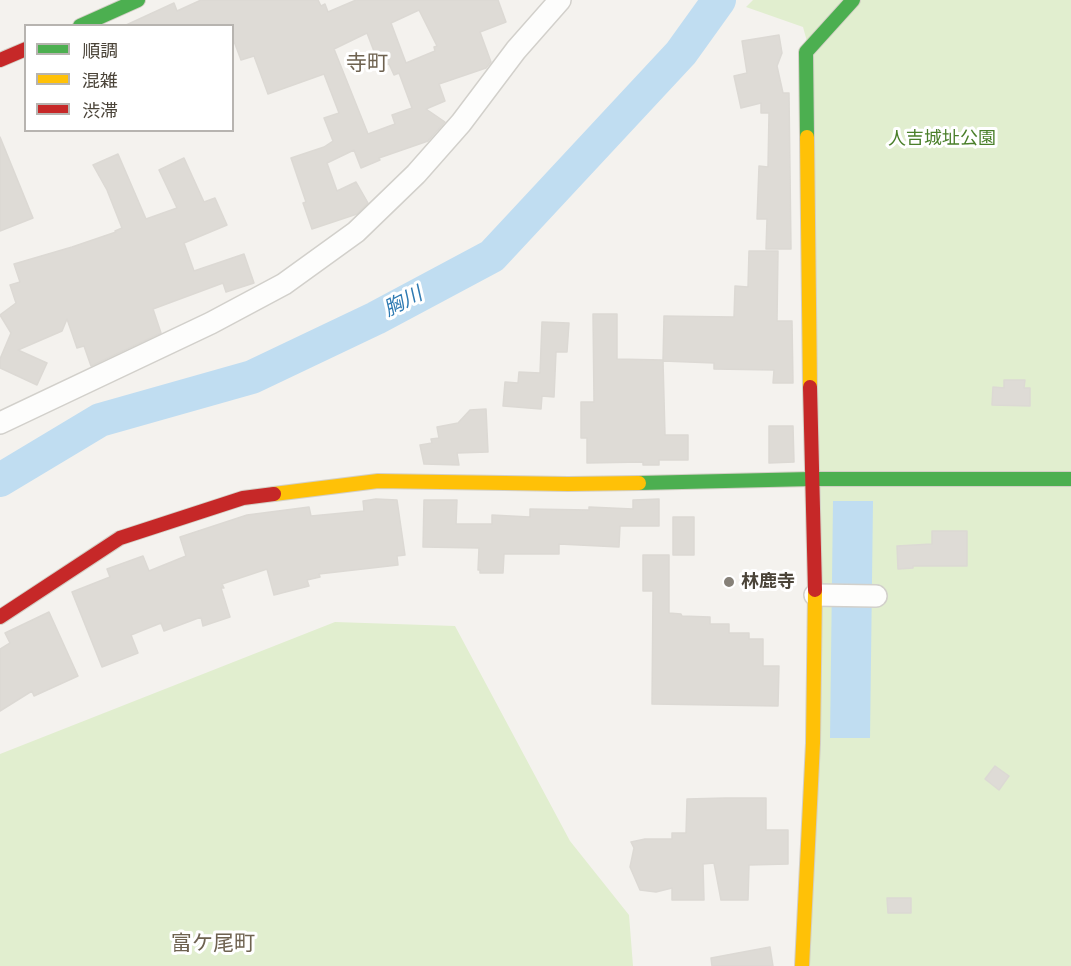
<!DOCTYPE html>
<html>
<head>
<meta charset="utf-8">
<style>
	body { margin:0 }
	#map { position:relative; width:1071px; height:966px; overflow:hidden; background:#f4f2ee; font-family:Quicksand,"Noto Sans JP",sans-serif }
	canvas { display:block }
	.legend { position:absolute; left:24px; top:24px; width:210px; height:108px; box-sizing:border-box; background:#fff; border:2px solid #b7b4b0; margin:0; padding:8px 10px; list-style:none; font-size:18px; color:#4b4439 }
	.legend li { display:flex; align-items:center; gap:12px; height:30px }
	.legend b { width:30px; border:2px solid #b7b4b0 }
</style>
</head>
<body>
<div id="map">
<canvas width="1071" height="966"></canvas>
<ul class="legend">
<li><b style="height:8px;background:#4caf50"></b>順調</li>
<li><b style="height:8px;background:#ffc107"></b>混雑</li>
<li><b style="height:8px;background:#c62828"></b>渋滞</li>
</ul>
</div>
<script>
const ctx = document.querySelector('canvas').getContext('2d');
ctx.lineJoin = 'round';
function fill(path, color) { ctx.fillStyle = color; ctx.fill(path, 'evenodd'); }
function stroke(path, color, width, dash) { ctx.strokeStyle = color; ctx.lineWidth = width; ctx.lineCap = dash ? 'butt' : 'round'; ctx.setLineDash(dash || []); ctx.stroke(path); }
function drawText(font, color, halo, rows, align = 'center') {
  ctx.font = font + ' Quicksand,"Noto Sans JP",sans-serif'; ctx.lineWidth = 6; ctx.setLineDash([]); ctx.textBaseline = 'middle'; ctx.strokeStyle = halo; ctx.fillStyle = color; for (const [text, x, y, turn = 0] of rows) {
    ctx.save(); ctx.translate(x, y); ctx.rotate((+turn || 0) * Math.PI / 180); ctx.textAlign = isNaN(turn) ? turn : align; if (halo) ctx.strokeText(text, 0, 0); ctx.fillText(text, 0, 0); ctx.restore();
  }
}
const green = new Path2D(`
	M 753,0 L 1071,0 L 1071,966 L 809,966 L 811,56 L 803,27 L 746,7 Z
	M 335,622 L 455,626 L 570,841 L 629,915 L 633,966 L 0,966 L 0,754 Z`);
const water = new Path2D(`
	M 833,501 L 873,501 L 870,738 L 830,738 Z`);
const river = new Path2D(`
	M 0,480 L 100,420 L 252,377 L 376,318 L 492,256 L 681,53 L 719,0`);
const building = new Path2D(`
	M 201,0 L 318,0 L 321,6 L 325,4 L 328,12 L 356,0 L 498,0 L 506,22 L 480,32 L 491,62 L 486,68 L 439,84 L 445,101 L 426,109 L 445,122 L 428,141 L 379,158 L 380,160 L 361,168 L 354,150 L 327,163 L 337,191 L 356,182 L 368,203 L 357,214 L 312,229 L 303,203 L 306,202 L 291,158 L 324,147 L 333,141 L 324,118 L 339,113 L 324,74 L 268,94 L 254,56 L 241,60 L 232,36 L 232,26 L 124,26 L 174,3 L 177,11 ZM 419,10 L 437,46 L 434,47 L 435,51 L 406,63 L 391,23 ZM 367,33 L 380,67 L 389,64 L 394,75 L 399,73 L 412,108 L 392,115 L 395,124 L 368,134 L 334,49 Z
	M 779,35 L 782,53 L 777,66 L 783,93 L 789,93 L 791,249 L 766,249 L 767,219 L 757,219 L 759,166 L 768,167 L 769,113 L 761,113 L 761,103 L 741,108 L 734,76 L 747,73 L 742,41 Z
	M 0,137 L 33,218 L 0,231 Z
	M 118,154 L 146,219 L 177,208 L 159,170 L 184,158 L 204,202 L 215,198 L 227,225 L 184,243 L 194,271 L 244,254 L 254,283 L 226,292 L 223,283 L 153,309 L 161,333 L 91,366 L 84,346 L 77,348 L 67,319 L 62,331 L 18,350 L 47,363 L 37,385 L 0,368 L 0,359 L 11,333 L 0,315 L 16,303 L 10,285 L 20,282 L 14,264 L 72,247 L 116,232 L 115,231 L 122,228 L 107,190 L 93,165 Z
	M 749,251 L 778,251 L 777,321 L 792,321 L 793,383 L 773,383 L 774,370 L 714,369 L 714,363 L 663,361 L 665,435 L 688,435 L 688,460 L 659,460 L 659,465 L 643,465 L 643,462 L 587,463 L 587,438 L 581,438 L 581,402 L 594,402 L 593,314 L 617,314 L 617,359 L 663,360 L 664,316 L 734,317 L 735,286 L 748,287 Z
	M 542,322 L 569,323 L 567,352 L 556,352 L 554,397 L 542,396 L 541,409 L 503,406 L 505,382 L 518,383 L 519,372 L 540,373 Z
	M 1004,380 L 1025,380 L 1024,388 L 1030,388 L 1030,406 L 992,405 L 993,387 L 1004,388 Z
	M 486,409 L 488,452 L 457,453 L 459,465 L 424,464 L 420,445 L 432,443 L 431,439 L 439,438 L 437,427 L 458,423 L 470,410 Z
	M 769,426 L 793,426 L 794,462 L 769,463 Z
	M 376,499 L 397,500 L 405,555 L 397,556 L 398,565 L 319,574 L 320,577 L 307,580 L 309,586 L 274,595 L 267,569 L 222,584 L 224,588 L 221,588 L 230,617 L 203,626 L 201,617 L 164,631 L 161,623 L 131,635 L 138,653 L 102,667 L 72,592 L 110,577 L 107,569 L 143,556 L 149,571 L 186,556 L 180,537 L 247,515 L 309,507 L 311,516 L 364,511 L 363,501 Z
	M 659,499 L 659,526 L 620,526 L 619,547 L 559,544 L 559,554 L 504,554 L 503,573 L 480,573 L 480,570 L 478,570 L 479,548 L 423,547 L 424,500 L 457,500 L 456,524 L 492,524 L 492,515 L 530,517 L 530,509 L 589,510 L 589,507 L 633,509 L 633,500 Z
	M 673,517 L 694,517 L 694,555 L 673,555 Z
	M 932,531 L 967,531 L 967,566 L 913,566 L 913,568 L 898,569 L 897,546 L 932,544 Z
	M 643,555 L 669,555 L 669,613 L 681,614 L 682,616 L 710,617 L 710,624 L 729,624 L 729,633 L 749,633 L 749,639 L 763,639 L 763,666 L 779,666 L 778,706 L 652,704 L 653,591 L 643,591 Z
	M 49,612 L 78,676 L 34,696 L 32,691 L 0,711 L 0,649 L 10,643 L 5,633 Z
	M 995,766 L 1009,776 L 999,790 L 985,779 Z
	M 725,798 L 766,798 L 766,830 L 788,830 L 788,864 L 749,865 L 748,900 L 721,900 L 714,863 L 703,864 L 704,900 L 672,900 L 672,888 L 656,892 L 640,890 L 630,867 L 634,848 L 631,842 L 645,839 L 672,839 L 672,833 L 686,833 L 687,799 Z
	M 887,898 L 911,898 L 911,913 L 888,913 Z
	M 770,947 L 773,966 L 712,966 L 711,958 Z`);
const street = new Path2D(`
	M 0,423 L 211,323 L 284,284 L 356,232 L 416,174 L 461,123 L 516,50 L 560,0
	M 815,595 L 876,596`);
const fast = new Path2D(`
	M 80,26 L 138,0
	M 807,137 L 806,52 L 853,0
	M 639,483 L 811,479 L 1071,479`);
const slow = new Path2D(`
	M 807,137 L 810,387
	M 274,494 L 378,481 L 568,484 L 639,483
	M 802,966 L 813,743 L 815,590`);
const jam = new Path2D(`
	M 0,60 L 26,49
	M 810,387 L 815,590
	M 0,617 L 120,538 L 243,498 L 274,494`);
const markers = [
	[729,582,6,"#868178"]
];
const parkNames = [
	["人吉城址公園",942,139]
];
const poiNames = [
	["林鹿寺",741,582]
];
const waterNames = [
	["胸川",403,302,-27]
];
const quarterNames = [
	["寺町",367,64],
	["富ケ尾町",213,944]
];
fill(green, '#e1eecf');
fill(water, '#c0ddf1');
stroke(river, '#c0ddf1', 34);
fill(building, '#dedbd6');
stroke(building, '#dcd9d4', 1.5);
stroke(street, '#d2d0cb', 24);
stroke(fast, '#d3cfc5', 16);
stroke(slow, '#d3cfc5', 16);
stroke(jam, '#d3cfc5', 16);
stroke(street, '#fdfdfc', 21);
stroke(fast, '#4caf50', 14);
stroke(slow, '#ffc107', 14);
stroke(jam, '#c62828', 14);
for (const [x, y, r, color] of markers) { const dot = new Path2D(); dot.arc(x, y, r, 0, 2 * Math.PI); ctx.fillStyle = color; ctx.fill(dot); stroke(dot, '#fff', 2); }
drawText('18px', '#4a7f2a', '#fff', parkNames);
drawText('bold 18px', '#4b4439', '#fff', poiNames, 'left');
drawText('italic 20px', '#2e7ab2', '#fff', waterNames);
drawText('21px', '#6e6250', '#fff', quarterNames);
</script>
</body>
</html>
